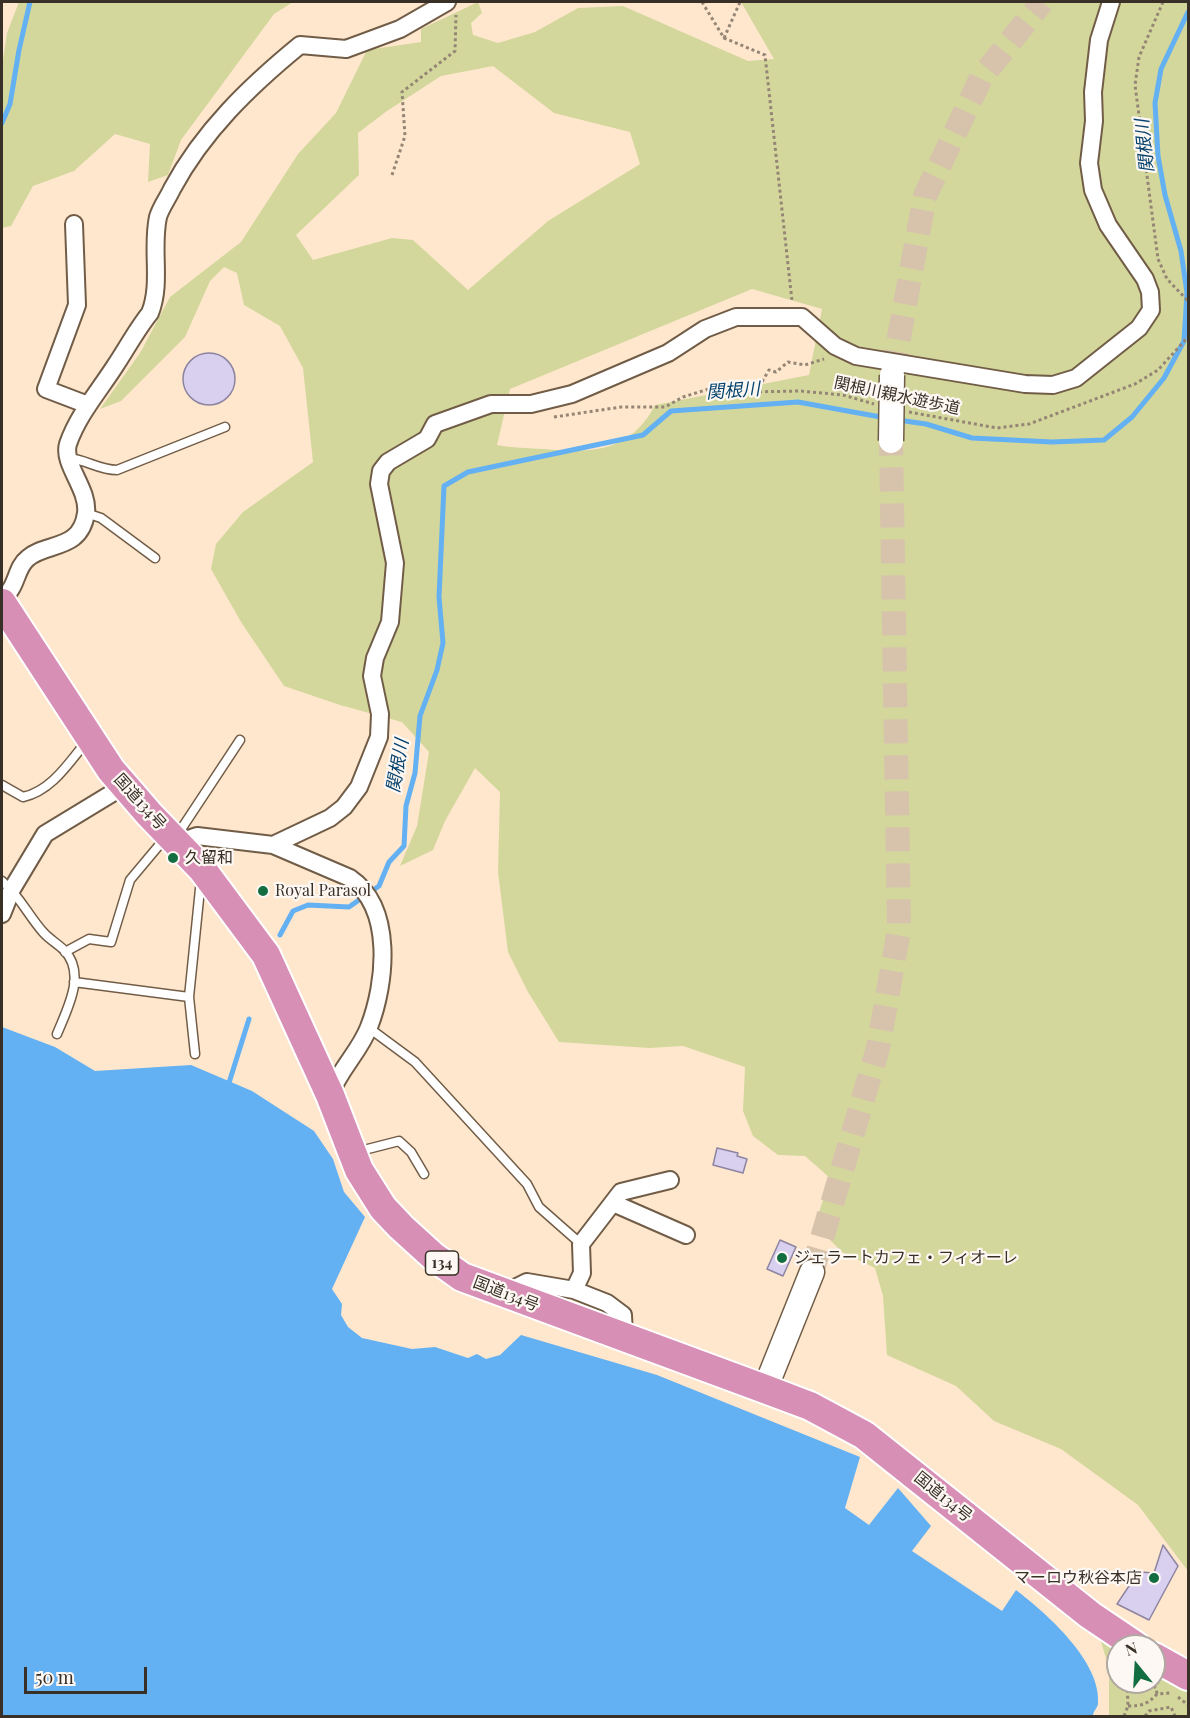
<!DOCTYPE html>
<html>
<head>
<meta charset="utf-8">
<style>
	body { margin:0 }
	#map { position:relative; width:1190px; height:1718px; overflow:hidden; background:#ffe7cd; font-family:"Playfair Display",serif }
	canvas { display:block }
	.frame { position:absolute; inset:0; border:3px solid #382f26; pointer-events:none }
	.north { position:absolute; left:1106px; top:1634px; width:60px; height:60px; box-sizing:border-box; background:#fdf8f3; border:2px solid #aea8a1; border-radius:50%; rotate:342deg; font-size:16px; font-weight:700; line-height:24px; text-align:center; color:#382f26 }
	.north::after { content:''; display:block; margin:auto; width:21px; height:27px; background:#126d40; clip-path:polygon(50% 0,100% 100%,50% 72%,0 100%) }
	.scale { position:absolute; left:24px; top:1667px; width:123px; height:27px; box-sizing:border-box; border:3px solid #382f26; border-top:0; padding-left:8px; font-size:18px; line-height:21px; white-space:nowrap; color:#382f26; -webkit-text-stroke:4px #fdf8f3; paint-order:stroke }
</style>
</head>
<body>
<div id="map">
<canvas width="1190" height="1718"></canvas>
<div class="frame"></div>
<div class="north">N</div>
<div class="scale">50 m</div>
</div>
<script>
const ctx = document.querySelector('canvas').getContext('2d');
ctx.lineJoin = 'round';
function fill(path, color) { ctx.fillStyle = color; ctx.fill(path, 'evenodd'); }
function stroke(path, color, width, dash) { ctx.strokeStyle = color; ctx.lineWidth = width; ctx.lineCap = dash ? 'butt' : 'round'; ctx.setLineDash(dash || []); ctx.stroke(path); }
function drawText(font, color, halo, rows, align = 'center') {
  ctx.font = font + ' "Playfair Display","Noto Sans JP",serif'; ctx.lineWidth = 4.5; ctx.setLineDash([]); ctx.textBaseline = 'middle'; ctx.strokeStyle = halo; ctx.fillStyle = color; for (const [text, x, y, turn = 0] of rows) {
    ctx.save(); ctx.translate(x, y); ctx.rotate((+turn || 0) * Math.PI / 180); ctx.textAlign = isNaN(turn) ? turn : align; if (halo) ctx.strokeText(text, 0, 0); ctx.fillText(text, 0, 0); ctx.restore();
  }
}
const green = new Path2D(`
	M 19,2 L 293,2 L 274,14 L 181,140 L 168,175 L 148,182 L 150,144 L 115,134 L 74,171 L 33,186 L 11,226 L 2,228 L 2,67 L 7,33 Z
	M 478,2 L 482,13 L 471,23 L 473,35 L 498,43 L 535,32 L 578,8 L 623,6 L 748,61 L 774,59 L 741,2 L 1188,2 L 1188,1571 L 1138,1505 L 1061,1449 L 994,1421 L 956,1386 L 887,1355 L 883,1296 L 875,1268 L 842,1252 L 815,1225 L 830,1178 L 805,1156 L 778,1155 L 753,1136 L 743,1111 L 745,1067 L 683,1046 L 649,1048 L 559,1042 L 528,992 L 508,952 L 498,872 L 500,792 L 475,768 L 445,821 L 433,850 L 400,866 L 417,826 L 429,752 L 402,722 L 340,705 L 284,686 L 241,622 L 211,569 L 216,544 L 243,512 L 313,462 L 303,368 L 280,326 L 244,305 L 237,273 L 224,267 L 210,281 L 185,337 L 121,401 L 100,409 L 140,353 L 170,297 L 241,242 L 298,154 L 336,113 L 367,50 L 421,42 L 421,29 ZM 493,66 L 554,113 L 630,132 L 640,164 L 548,221 L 468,290 L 413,240 L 392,238 L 313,260 L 296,235 L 359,175 L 358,133 L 387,111 L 441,76 ZM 752,289 L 822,309 L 809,375 L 655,405 C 630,453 592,453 544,449 C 528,448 512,448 497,445 L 510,389 Z
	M 1097,1629 L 1118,1646 L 1118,1682 L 1154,1682 L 1154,1665 L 1188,1685 L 1188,1716 L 1109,1716 L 1109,1668 Z`);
const water = new Path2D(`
	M 2,1027 L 55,1047 L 95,1071 L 191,1065 L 252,1091 L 314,1131 L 333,1159 L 344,1192 L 365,1217 L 332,1289 L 342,1304 L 341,1315 L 348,1327 L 362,1338 L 412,1349 L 435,1347 L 468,1358 L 477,1354 L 486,1359 L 500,1355 L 521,1335 L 657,1375 L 860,1457 L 845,1508 L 869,1525 L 898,1488 L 931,1526 L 912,1551 L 1002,1611 L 1016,1590 C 1046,1613 1102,1662 1098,1704 C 1097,1709 1093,1711 1093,1716 L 2,1716 Z`);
const stream = new Path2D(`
	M 2,123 L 10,104 L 19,50 L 30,2
	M 898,420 L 926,424 L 972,438 L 1052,442 L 1104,440 L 1132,417 L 1164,378 L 1184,341 L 1187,293 L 1181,251 L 1165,195 L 1158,156 L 1155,103 L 1161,69 L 1188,12
	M 280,935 L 293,911 L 308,905 L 349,907 L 379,886 L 389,862 L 404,846 L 406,806 L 415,773 L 420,716 L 437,670 L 443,643 L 439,597 L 444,486 L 468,472 L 643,435 L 671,411 L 798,402 L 886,418
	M 228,1086 L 249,1019`);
const building = new Path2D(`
	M183 379a26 26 0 1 1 52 0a26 26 0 1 1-52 0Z
	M 717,1148 L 738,1153 L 737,1156 L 747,1159 L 743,1173 L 713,1165 Z
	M 780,1240 L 796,1247 L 783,1276 L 767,1269 Z
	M 1163,1545 L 1178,1566 L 1149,1620 L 1117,1604 L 1133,1580 L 1136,1582 L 1140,1572 L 1154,1573 Z`);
const secondaryTunnel = new Path2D(`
	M 892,375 L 925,196 L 981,78 L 1042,2
	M 812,1272 L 878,1048 L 899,930 L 891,441`);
const path = new Path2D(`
	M 702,2 L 724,38 L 765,55 L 792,301
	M 1163,2 L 1139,57 L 1135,85 L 1158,259 L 1167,279 L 1188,301
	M 724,38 L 740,2
	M 392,175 L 405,136 L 402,92 L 455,51 L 456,15
	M 756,392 L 769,370 L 776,372 L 788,362 L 805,365 L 824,359
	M 909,412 L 997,428 L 1029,424 L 1135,384 L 1158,370 L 1188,337
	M 554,417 L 621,407 L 665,407 L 683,397 L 712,388 L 748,392 L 800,391 L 843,395 L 874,404
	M 1149,1682 L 1156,1688 L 1157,1694
	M 1178,1697 L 1188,1705
	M 1128,1706 C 1142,1706 1148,1704 1157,1694 L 1170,1693
	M 1124,1716 L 1128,1706 L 1127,1682
	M 1145,1716 L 1149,1711 L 1171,1707 L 1175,1716`);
const service = new Path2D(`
	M 69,458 C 87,460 99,470 117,470 L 225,427
	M 86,513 L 101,518 L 155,558
	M 2,785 L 23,797 C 51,791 68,764 86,742
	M 176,837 L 240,740
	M 2,881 C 19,895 28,915 43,932 C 49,939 58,944 64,950 C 87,974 67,1009 57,1034
	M 65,952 L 89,939 L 111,942 L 130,880 L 166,837
	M 74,982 L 189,997
	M 369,1028 L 415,1062 L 527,1184 L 539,1207 L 581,1244
	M 195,1054 L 189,997 L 201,879
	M 356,1152 L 399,1141 L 411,1152 L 424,1174`);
const minor = new Path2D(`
	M 74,224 L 77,305 L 46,389 L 88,405
	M 2,599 C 18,587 15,568 28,558 C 46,542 81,551 86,513 C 89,489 62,464 68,444 C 78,415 99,391 115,366 C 127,348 137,329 150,313 C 162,283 151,249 158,217 C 161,207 168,198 172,189 C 203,131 250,86 300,45 L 346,49 L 400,29 L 447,2
	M 177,843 L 197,836 L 273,845 L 330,818 L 344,807 L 359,787 L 379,737 L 380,714 L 372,676 L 375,658 L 390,622 L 395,563 L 379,484 L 381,471 L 388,462 L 427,439 L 435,424 L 491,404 L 531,404 L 572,394 L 668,353 L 705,329 L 736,317 L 802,317 L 835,346 L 856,356 L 1025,384 L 1053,385 L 1076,378 L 1139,328 L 1151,310 L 1150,292 L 1145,279 L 1108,225 L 1093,190 L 1089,163 L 1094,121 L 1093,92 L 1099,40 L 1111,2
	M 273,845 L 350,878 C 394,908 386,983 369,1027 C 360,1051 339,1070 330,1095
	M 2,914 L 12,889 L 45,834 L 124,786
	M 613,1203 L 686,1235
	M 574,1290 L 582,1273 L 581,1244 L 621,1192 L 670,1180
	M 505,1293 L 527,1282 L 574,1290 L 607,1303 L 623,1315 L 624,1335`);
const secondary = new Path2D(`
	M 765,1389 L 812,1272`);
const trunk = new Path2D(`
	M 2,603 L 111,770 L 149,814 L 202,869 L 266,955 L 330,1095 L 359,1170 L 383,1208 L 401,1227 L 434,1257 L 462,1277 L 765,1389 L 810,1406 L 864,1435 L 1090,1615 L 1136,1646
	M 1154,1657 L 1188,1676`);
const secondaryBridge = new Path2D(`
	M 891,441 L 892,375`);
const markers = [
	[173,858,6,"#126d40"],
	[263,891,6,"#126d40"],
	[782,1258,6,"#126d40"],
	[1154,1578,6,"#126d40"]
];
const shields = [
	[442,1263,33]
];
const shieldNames = [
	["134",442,1263]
];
const streetNames = [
	["関根川親水遊歩道",897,396,12],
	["国道134号",140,802,48],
	["国道134号",506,1294,21],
	["国道134号",943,1497,39]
];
const poiNames = [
	["久留和",185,858],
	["Royal Parasol",275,891],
	["ジェラートカフェ・フィオーレ",794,1258],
	["マーロウ秋谷本店",1142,1578,"right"]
];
const waterNames = [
	["関根川",1145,146,-96],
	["関根川",733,391,-4],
	["関根川",398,766,-80]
];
fill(green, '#d3d79c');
fill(water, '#63b0f2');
stroke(stream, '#63b0f2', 5);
fill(building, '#d9d0ef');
stroke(building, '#8c84a0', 1.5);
stroke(secondaryTunnel, '#d7c2ac', 24, [24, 12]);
stroke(service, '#715d47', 11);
stroke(minor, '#715d47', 20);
stroke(secondary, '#715d47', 27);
stroke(trunk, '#fff', 32);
stroke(path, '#958574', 3, [3, 3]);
stroke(service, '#fff', 8);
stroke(minor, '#fff', 16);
stroke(secondary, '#fff', 24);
stroke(trunk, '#d88fb6', 28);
stroke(secondaryBridge, '#715d47', 27, []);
stroke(secondaryBridge, '#fff', 24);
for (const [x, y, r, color] of markers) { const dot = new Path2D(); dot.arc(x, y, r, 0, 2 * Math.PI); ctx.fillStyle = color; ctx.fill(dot); stroke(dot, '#fdf8f3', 2); }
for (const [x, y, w] of shields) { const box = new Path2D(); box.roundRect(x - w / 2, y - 12, w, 24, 4.5); ctx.fillStyle = '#fdf8f3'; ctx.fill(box); stroke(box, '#382f26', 1.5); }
drawText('bold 15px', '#382f26', null, shieldNames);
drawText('16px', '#382f26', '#fdf8f3', streetNames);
drawText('16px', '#382f26', '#fdf8f3', poiNames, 'left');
drawText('italic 18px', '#07436e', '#fdf8f3', waterNames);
</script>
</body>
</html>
